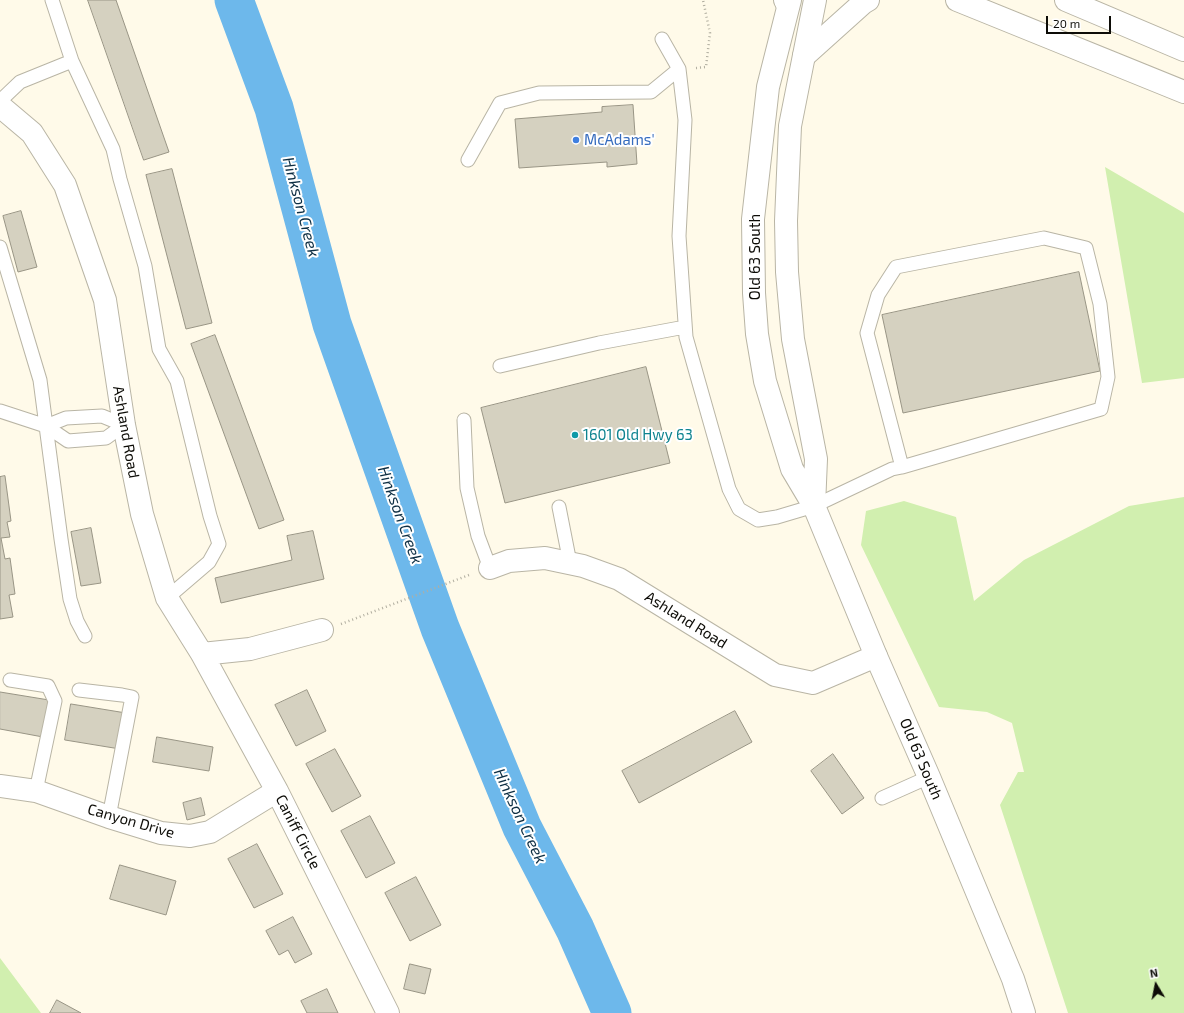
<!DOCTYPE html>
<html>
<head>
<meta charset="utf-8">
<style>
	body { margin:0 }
	#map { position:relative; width:1184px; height:1013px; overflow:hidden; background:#fffae9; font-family:"Exo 2",sans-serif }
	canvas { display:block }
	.north { position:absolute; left:1136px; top:965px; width:40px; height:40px; -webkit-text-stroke:3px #fff; paint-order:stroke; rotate:350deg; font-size:11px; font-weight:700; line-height:16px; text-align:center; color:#0d0c07 }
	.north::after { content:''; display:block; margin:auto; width:14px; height:18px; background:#0d0c07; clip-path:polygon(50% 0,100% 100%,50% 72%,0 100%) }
	.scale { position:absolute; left:1046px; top:16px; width:65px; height:18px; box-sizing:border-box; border:2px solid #0d0c07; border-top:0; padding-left:5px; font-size:12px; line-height:14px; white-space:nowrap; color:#0d0c07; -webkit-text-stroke:3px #fff; paint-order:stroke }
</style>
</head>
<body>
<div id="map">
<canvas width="1184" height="1013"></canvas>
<div class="north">N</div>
<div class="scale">20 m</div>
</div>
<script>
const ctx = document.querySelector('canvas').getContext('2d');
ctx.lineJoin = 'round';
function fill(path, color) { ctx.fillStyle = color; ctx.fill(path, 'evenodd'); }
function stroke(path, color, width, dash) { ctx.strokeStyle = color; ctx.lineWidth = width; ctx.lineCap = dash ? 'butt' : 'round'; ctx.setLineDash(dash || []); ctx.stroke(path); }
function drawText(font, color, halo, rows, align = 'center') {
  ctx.font = font + ' "Exo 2",sans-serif'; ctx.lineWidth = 4; ctx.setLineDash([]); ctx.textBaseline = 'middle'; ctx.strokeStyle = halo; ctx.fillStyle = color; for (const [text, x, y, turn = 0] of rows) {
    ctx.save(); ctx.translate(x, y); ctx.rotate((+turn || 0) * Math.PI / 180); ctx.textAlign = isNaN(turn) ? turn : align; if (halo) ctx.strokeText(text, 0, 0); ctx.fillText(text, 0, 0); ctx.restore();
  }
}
const green = new Path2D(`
	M 1105,167 L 1184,213 L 1184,378 L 1142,383 Z
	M 1184,497 L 1184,1013 L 1068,1013 L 1000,805 L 1018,772 L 1024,772 L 1012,723 L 987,712 L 939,707 L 861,545 L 866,511 L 904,501 L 956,517 L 974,601 L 1024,560 L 1129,506 Z
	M 0,958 L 41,1013 L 0,1013 Z`);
const river = new Path2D(`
	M 234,0 L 274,108 L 332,324 L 440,628 L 522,827 L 575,929 L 612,1013`);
const building = new Path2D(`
	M 88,0 L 116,0 L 169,152 L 144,160 Z
	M 633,105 L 637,164 L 607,167 L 607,162 L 519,168 L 515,119 L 602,112 L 602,107 Z
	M 172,169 L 212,323 L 186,329 L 146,175 Z
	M 21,211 L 37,267 L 18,272 L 3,216 Z
	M 1079,272 L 1100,371 L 903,413 L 882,315 Z
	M 215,335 L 284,520 L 259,529 L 191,344 Z
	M 646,367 L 670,463 L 505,503 L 481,408 Z
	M 5,476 L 11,521 L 7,522 L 10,537 L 1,538 L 5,559 L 10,558 L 15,594 L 9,595 L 13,617 L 0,619 L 0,477 Z
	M 91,528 L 101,583 L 81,586 L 71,532 Z
	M 313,531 L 324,579 L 221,603 L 215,578 L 292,560 L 287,536 Z
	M 307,690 L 326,731 L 296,746 L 275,705 Z
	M 0,692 L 49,700 L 43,737 L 0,729 Z
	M 71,704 L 126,713 L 120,749 L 65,740 Z
	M 735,711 L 752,742 L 639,803 L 622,771 Z
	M 157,737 L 213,747 L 209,771 L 153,762 Z
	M 335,749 L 361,796 L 332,812 L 306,764 Z
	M 833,754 L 864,798 L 842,814 L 811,771 Z
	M 201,798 L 205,815 L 187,820 L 183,803 Z
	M 370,816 L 395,863 L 366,878 L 341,831 Z
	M 257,844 L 283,894 L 254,908 L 228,859 Z
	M 120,865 L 176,881 L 166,915 L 110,899 Z
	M 416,877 L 441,925 L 410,941 L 385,893 Z
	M 293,917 L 312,954 L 295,963 L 288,950 L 279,955 L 266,931 Z
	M 410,964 L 431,969 L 425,994 L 404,989 Z
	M 327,989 L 338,1013 L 307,1013 L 301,1001 Z
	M 57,1000 L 81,1013 L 50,1013 Z`);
const path = new Path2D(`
	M 696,68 L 706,67 L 710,33 L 703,0
	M 341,624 L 469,575`);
const service = new Path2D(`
	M 52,0 L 72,61 L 113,149 L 120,179 L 145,266 L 159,349 L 177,381 L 210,516 L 219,544 L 209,562 L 167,598
	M 662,39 L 679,69 L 685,120 L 679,236 L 686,337 L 729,489 L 739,509 L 758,520 L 777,517 L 814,506 L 892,469 L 902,467 L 1101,409 L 1108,377 L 1100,304 L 1086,248 L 1044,238 L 896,267 L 878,295 L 867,333 L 902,467
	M 0,101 L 20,82 L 72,61
	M 468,160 L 500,103 L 539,93 L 651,92 L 679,69
	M 0,247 L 40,380 L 46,426 L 66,418 L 102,416 L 124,425 L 106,438 L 68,441 L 46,426
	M 500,366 L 599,343 L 685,327
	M 0,411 L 46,426 L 61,539 L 70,599 L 77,621 L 85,636
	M 464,420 L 467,488 L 478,536 L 490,568
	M 559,507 L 570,563
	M 10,680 L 48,686 L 55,701 L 36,791
	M 79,690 L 122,695 L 132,697 L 109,817
	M 882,798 L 929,777`);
const minor = new Path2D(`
	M 0,106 L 32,133 L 65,185 L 105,300 L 124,425 L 142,514 L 167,598 L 202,654 L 277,791 L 388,1013
	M 490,568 L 509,561 L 545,558 L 583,566 L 619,579 L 775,675 L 813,683 L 876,656
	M 202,654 L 250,649 L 322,630
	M 0,786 L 36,791 L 109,817 L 161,833 L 190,836 L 210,832 L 277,791`);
const secondary = new Path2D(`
	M 790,0 L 768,87 L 753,219 L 754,293 L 757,334 L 765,381 L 792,469 L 814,506 L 876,656 L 929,777 L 1013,979 L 1024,1013
	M 814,506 L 816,459 L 793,339 L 787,272 L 786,221 L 790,126 L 815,0`);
const primary = new Path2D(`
	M 785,0 L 788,6
	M 957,0 L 1184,92
	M 1066,0 L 1184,50
	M 804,56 L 863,3 L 868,0`);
const markers = [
	[576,140,4,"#3f7fe0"],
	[575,435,4,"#0f9aa8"]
];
const shopNames = [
	["McAdams'",584,140]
];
const streetNames = [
	["Old 63 South",755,257,-90],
	["Ashland Road",126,432,80],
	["Ashland Road",686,620,32],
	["Old 63 South",921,759,67],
	["Canyon Drive",131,821,16],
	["Caniff Circle",298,832,63]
];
const cultureNames = [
	["1601 Old Hwy 63",583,435]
];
const waterNames = [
	["Hinkson Creek",301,207,75],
	["Hinkson Creek",400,515,70],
	["Hinkson Creek",520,816,65]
];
fill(green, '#d1efaf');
stroke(river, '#6db8eb', 39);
fill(building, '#d5d1c0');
stroke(building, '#999585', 1);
stroke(service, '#b9b5a5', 15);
stroke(minor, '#b9b5a5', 24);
stroke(secondary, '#b9b5a5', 24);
stroke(primary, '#b9b5a5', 24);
stroke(path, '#b1aea0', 2.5, [1, 3]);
stroke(service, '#fff', 13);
stroke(minor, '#fff', 22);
stroke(secondary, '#fff', 22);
stroke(primary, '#fff', 22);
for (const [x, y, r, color] of markers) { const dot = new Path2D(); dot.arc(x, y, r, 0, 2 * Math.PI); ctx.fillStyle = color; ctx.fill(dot); stroke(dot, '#fff', 1.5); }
drawText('15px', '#366cbe', '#fff', shopNames, 'left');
drawText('15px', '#0d0c07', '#fff', streetNames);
drawText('15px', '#0d838f', '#fff', cultureNames, 'left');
drawText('italic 16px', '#0d2e43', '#fff', waterNames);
</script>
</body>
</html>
